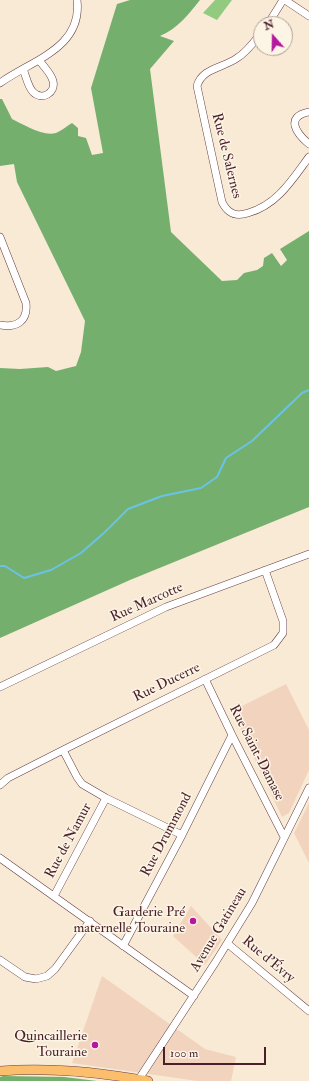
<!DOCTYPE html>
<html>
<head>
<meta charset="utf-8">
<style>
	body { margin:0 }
	#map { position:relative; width:309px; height:1081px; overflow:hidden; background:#f8ead4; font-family:"IM FELL Double Pica",serif }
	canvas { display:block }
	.north { position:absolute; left:253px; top:16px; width:40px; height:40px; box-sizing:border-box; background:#fcf5e5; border:1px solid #b59f9b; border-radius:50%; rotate:340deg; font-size:11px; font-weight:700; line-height:16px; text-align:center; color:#4a1f2b }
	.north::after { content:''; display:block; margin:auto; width:14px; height:18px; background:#b5179e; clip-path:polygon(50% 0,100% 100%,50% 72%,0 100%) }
	.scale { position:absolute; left:163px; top:1047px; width:103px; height:18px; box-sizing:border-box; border:2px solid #4a1f2b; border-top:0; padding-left:5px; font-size:12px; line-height:14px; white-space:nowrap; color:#4a1f2b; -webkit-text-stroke:3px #fcf5e5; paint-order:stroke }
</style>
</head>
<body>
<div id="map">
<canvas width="309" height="1081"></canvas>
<div class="north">N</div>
<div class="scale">100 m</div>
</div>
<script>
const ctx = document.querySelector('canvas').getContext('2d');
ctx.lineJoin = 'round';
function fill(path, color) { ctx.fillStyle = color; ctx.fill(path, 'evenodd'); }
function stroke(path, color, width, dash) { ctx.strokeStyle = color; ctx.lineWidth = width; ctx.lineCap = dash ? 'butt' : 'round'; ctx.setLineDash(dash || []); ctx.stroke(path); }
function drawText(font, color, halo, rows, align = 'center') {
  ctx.font = font + ' "IM FELL Double Pica",serif'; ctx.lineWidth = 3; ctx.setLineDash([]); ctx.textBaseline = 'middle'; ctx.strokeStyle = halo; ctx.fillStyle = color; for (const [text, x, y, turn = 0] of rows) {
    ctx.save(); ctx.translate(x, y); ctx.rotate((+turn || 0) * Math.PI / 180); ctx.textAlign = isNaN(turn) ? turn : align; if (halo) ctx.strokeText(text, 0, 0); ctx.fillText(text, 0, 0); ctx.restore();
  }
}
const built = new Path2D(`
	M 286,684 L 309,730 L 309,770 L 289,813 L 282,817 L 232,711 Z
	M 309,803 L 309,863 L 294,833 Z
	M 191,906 L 222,940 L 205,965 L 173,936 Z
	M 102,976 L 205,1049 L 236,1057 L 231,1081 L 197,1081 L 72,1063 Z`);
const green = new Path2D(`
	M 215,0 L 232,0 L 217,20 L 203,13 Z`);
const forest = new Path2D(`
	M 130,0 L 200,0 C 189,14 177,29 160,36 L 174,41 L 150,69 L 171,232 L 222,281 L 237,280 L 244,273 L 257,270 L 263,266 L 264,258 L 272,253 L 281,266 L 287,260 L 280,249 L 309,231 L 309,507 L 130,580 L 0,638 L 0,368 L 20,369 L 48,367 L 56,371 L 76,366 L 81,352 L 85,321 L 17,182 L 14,164 L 0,166 L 0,99 L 2,99 L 12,119 C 23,124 43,137 56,133 C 61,131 67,126 72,123 L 78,128 L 78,136 L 86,138 L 92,155 L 103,153 L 91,88 L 117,4 Z
	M 3,1076 L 64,1077 L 97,1081 L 0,1081 L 0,1077 Z`);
const stream = new Path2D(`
	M 0,566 L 5,566 L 24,578 L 51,570 L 81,553 L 105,532 L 128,509 L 162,496 L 201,488 L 217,477 L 226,458 L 252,441 L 302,393 L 309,390`);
const minor = new Path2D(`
	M 285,0 L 309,16
	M 268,24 L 283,0
	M 261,33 C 254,42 247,52 237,58 C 223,68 202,68 197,86 L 222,202 C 228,214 236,217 248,213 C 277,205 292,180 309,157
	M 23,69 C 26,76 28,87 33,92 C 42,101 56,93 53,81 C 51,73 43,66 39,60
	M 0,83 C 32,60 83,48 77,0
	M 309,112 C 284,117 297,134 309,144
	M 0,237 L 26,303 C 28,321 17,328 0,325
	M 205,679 L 232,735 L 284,837
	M 0,687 L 166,607 L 309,554
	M 63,750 L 77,777 L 82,784 L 106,798 L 182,835
	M 0,785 L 8,778 L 63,750 L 274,645 L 283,633 L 283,621 L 265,570
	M 0,858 L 194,996
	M 54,896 L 106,798
	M 228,944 L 309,1011
	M 123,946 L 182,835 L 232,735
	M 0,960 L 25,977 L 36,979 L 47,976 L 55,969 L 90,921
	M 139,1079 L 215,963 L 252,903 L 309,788`);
const major = new Path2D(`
	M 0,1071 C 50,1067 99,1072 148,1081`);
const markers = [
	[193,921,4,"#b5179e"],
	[95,1045,4,"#b5179e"]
];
const streetNames = [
	["Rue de Salernes",226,156,76],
	["Rue Marcotte",147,603,-24],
	["Rue Ducerre",167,683,-26],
	["Rue Saint-Damase",256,753,63],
	["Rue Drummond",167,835,-62],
	["Rue de Namur",69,841,-62],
	["Avenue Gatineau",219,930,-59],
	["Rue d'Évry",268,960,40]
];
const poiNames = [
	["Garderie Pré",185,913],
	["maternelle Touraine",185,929],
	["Quincaillerie",87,1037],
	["Touraine",87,1053]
];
fill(built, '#f2d4be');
fill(green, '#92cb7f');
fill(forest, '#75af6e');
stroke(stream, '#69c3e6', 2);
stroke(minor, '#643d44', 8);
stroke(major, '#643d44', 10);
stroke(minor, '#fff', 7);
stroke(major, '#fabe6d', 9);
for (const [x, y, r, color] of markers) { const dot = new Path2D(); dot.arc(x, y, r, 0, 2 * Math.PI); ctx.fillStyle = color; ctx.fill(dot); stroke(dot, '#fcf5e5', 1.5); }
drawText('14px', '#4a1f2b', '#fcf5e5', streetNames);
drawText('14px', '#4a1f2b', '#fcf5e5', poiNames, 'right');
</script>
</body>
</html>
